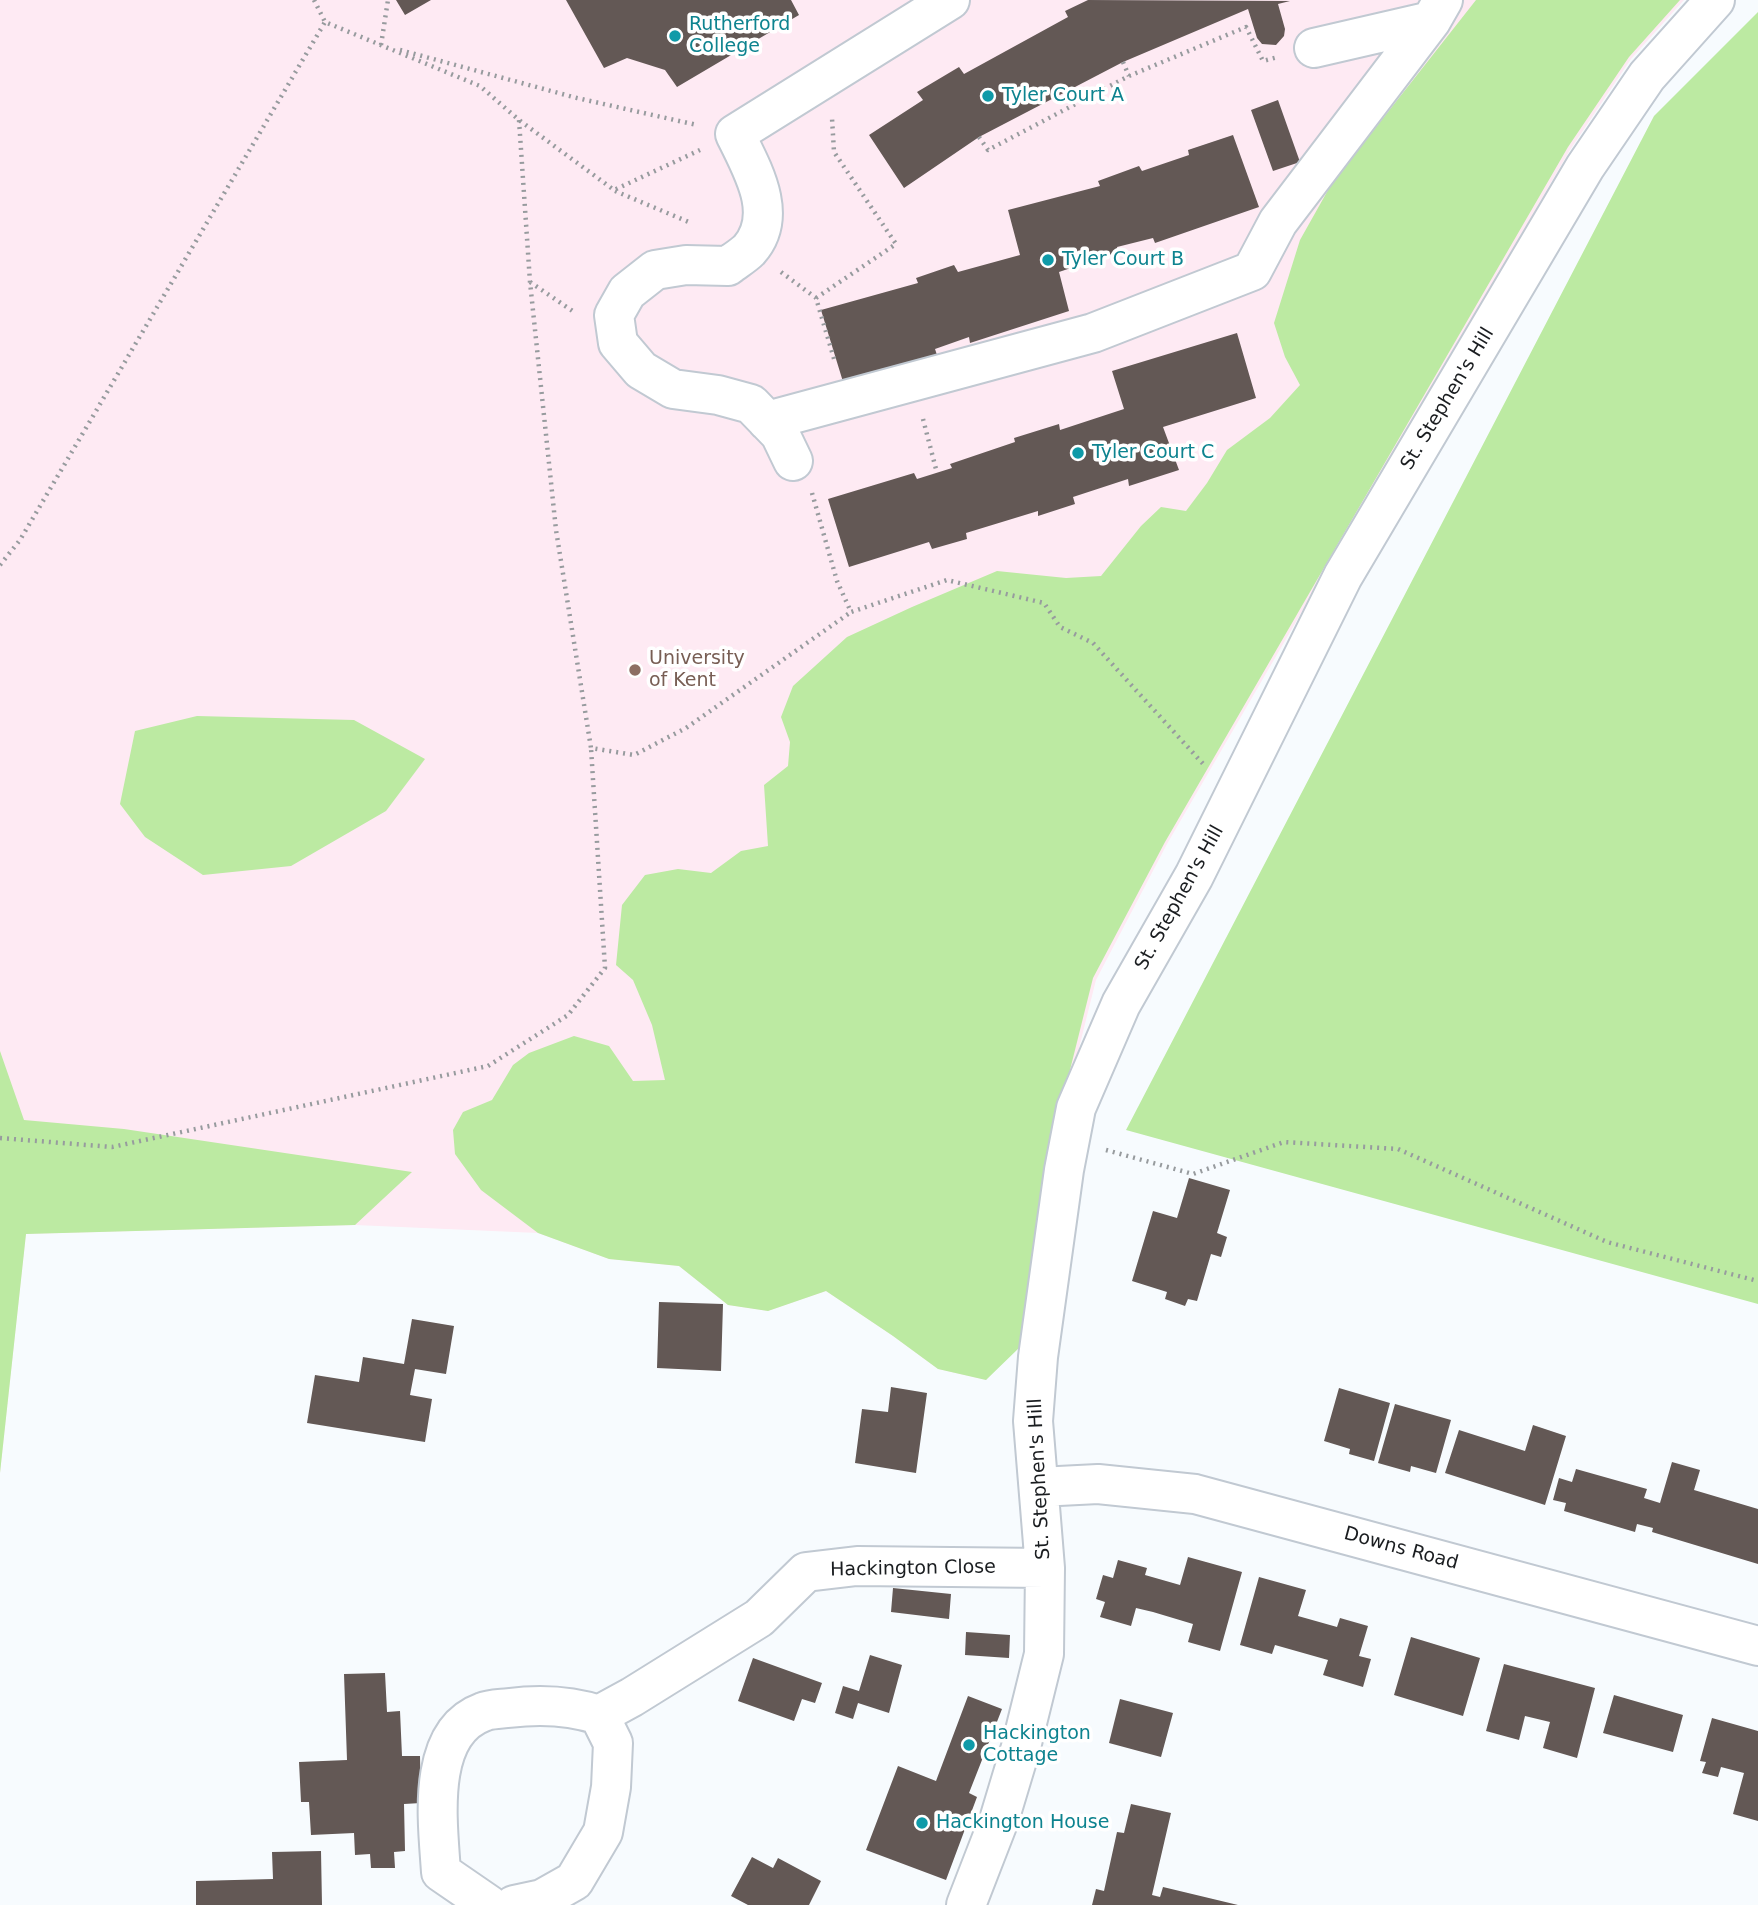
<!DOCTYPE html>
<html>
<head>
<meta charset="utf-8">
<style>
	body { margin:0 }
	canvas { display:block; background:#f7fbfe }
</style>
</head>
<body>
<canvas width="1758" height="1905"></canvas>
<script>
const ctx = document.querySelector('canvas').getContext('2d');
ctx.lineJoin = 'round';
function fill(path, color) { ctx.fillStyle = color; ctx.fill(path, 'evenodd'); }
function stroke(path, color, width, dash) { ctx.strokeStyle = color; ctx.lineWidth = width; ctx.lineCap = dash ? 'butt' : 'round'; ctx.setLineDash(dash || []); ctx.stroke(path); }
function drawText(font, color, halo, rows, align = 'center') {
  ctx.font = font + ' "DejaVu Sans",sans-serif'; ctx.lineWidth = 7; ctx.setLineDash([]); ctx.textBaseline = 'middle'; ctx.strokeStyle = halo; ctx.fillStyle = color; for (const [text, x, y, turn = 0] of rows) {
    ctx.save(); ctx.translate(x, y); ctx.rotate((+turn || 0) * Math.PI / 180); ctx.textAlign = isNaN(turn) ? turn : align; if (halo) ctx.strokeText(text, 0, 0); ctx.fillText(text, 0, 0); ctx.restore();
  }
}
const education = new Path2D(`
	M 0,0 L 1684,0 L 1631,59 L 1570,150 L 1167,844 L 1096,980 L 1066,1100 L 1026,1338 L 986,1380 L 938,1369 L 893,1336 L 826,1291 L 768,1311 L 728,1305 L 679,1266 L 609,1259 L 538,1233 L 355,1225 L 26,1234 L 0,1473 Z`);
const green = new Path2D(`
	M 1476,0 L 1680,0 L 1629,57 L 1568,147 L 1165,842 L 1093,978 L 1063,1098 L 1020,1347 L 986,1380 L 938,1369 L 893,1336 L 826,1291 L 768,1311 L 728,1305 L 679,1266 L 609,1259 L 538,1233 L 481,1190 L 455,1154 L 453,1130 L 463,1112 L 492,1100 L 513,1065 L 529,1053 L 574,1036 L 609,1046 L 633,1081 L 665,1080 L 652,1025 L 633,980 L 616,965 L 622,905 L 645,875 L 678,869 L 711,873 L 741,851 L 768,846 L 764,785 L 788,766 L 790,742 L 781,717 L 793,686 L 847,637 L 912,607 L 997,571 L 1066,578 L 1101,576 L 1141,526 L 1161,507 L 1186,511 L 1207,483 L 1227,450 L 1270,418 L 1300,385 L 1285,357 L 1274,323 L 1300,240 L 1332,183 Z
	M 1758,12 L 1758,1304 L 1126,1130 L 1654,116 Z
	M 197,716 L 354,720 L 425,759 L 386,811 L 291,866 L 203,875 L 145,837 L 120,804 L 135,731 Z
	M 0,1051 L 24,1120 L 124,1129 L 412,1172 L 355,1225 L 26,1234 L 0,1473 Z`);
const building = new Path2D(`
	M 396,0 L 431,0 L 405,15 Z
	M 566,0 L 791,0 L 799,15 L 677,87 L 665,70 L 627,58 L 604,68 Z
	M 1088,0 L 1290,1 L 1278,4 L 1285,29 L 1284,36 L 1276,45 L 1262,44 L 1257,38 L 1248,9 L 1123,62 L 979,137 L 904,188 L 869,135 L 923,100 L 917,92 L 959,67 L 964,74 L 1068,17 L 1065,11 Z
	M 1278,100 L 1300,162 L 1273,171 L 1251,110 Z
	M 1233,135 L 1259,207 L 1155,243 L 1153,238 L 1117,247 L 1118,252 L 1059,272 L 1069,311 L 970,343 L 969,337 L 935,349 L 937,355 L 844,385 L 821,310 L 918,283 L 916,278 L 954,265 L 958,272 L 1020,255 L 1008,210 L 1100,186 L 1098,181 L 1139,166 L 1142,171 L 1189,155 L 1188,150 Z
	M 1237,333 L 1256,398 L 1163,427 L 1179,470 L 1129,486 L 1128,479 L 1073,497 L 1075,504 L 1038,516 L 1038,511 L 966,533 L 967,539 L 932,549 L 929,542 L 849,567 L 828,499 L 914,473 L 917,479 L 952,468 L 950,464 L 1015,442 L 1014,438 L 1059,424 L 1060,430 L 1124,409 L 1112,371 Z
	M 1189,1178 L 1230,1190 L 1217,1233 L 1227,1237 L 1221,1257 L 1211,1254 L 1197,1301 L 1188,1299 L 1185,1306 L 1165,1299 L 1167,1292 L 1132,1281 L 1153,1211 L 1177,1218 Z
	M 659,1302 L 723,1304 L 721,1371 L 657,1368 Z
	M 412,1319 L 454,1326 L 446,1374 L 415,1369 L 410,1395 L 432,1399 L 425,1442 L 307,1423 L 315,1375 L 359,1382 L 363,1357 L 404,1364 Z
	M 891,1387 L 927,1393 L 916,1473 L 855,1463 L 862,1409 L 888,1412 Z
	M 1339,1388 L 1390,1403 L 1374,1461 L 1349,1454 L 1350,1449 L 1324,1441 Z
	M 1395,1404 L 1451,1420 L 1436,1473 L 1411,1466 L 1410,1472 L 1378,1463 Z
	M 1533,1425 L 1566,1436 L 1545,1505 L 1445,1473 L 1459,1430 L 1525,1451 Z
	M 1672,1462 L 1700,1470 L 1694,1490 L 1758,1509 L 1758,1564 L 1652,1532 L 1653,1528 L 1637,1524 L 1635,1532 L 1564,1511 L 1566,1503 L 1553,1500 L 1559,1478 L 1572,1482 L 1576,1469 L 1647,1489 L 1644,1498 L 1660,1503 Z
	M 1188,1557 L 1242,1572 L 1220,1651 L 1188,1642 L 1193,1624 L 1153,1612 L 1136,1608 L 1131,1626 L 1100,1617 L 1105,1602 L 1096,1599 L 1103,1575 L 1113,1578 L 1118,1560 L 1147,1568 L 1145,1575 L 1180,1585 Z
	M 1259,1577 L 1306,1590 L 1298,1616 L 1337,1627 L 1340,1618 L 1368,1626 L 1359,1656 L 1371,1659 L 1363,1687 L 1323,1675 L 1328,1660 L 1275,1645 L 1272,1654 L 1240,1645 Z
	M 893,1588 L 951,1594 L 949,1619 L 891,1612 Z
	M 966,1632 L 1010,1635 L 1009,1658 L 965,1655 Z
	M 1411,1637 L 1480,1658 L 1463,1716 L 1394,1695 Z
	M 870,1655 L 902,1665 L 889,1713 L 858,1703 L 853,1719 L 835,1713 L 843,1686 L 859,1691 Z
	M 753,1658 L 822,1683 L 815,1703 L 802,1699 L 794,1721 L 738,1701 Z
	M 1504,1664 L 1595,1688 L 1577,1758 L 1543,1748 L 1550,1722 L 1525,1716 L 1519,1740 L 1486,1731 Z
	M 385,1673 L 387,1712 L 400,1711 L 402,1756 L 420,1756 L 421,1803 L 404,1804 L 405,1851 L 394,1852 L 395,1868 L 371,1868 L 370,1854 L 355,1855 L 354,1833 L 311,1835 L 309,1802 L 301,1802 L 299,1762 L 347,1760 L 344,1674 Z
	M 1614,1695 L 1683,1715 L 1673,1752 L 1603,1733 Z
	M 968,1696 L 1002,1709 L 969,1793 L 977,1797 L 946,1880 L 866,1850 L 898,1766 L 936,1781 Z
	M 1120,1699 L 1173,1713 L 1161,1757 L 1109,1743 Z
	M 1712,1718 L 1758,1731 L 1758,1821 L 1733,1814 L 1744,1773 L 1721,1767 L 1718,1777 L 1702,1773 L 1706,1762 L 1700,1761 Z
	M 1131,1804 L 1171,1813 L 1152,1895 L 1160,1897 L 1163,1887 L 1238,1905 L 1092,1905 L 1096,1889 L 1104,1891 L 1117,1832 L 1124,1833 Z
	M 321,1851 L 322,1905 L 196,1905 L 196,1881 L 273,1879 L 272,1852 Z
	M 752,1857 L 773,1868 L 778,1858 L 821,1881 L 809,1905 L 748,1905 L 731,1896 Z`);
const path = new Path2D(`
	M 314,0 L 325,22 L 480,86 L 519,120 L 614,190 L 700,150
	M 381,45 L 388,0
	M 400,50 L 577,98 L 697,125
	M 1123,62 L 1129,76
	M 519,120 L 530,282 L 556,530 L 591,748 L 634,755 L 686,728 L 851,612
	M 979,137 L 988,150 L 1129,76 L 1246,27 L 1263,61 L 1278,57
	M 615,191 L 691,223
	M 781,272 L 816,298 L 835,362
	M 530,282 L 574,312
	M 816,298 L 896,244 L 834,152 L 832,118
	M 923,419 L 937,473
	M 812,493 L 837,581 L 851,612 L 947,580 L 1044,603 L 1060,627 L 1093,643 L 1205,766
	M 0,565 L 20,540 L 325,22
	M 0,1138 L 112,1147 L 488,1066 L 568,1015 L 605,968 L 591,748
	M 1106,1150 L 1193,1174 L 1284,1142 L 1398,1149 L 1607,1242 L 1758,1281`);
const minor = new Path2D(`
	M 1314,48 L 1431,21
	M 767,421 L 1093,333 L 1252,271 L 1278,222 L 1431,21 L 1443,0
	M 793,461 L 780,434 L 751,404 L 718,395 L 673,389 L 641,370 L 618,343 L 614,315 L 627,292 L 655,270 L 686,265 L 728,266 C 734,261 743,256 749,250 C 780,215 752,169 735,134 L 950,0
	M 1039,1487 L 1098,1484 L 1195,1494 L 1758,1646
	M 489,1905 L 441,1872 C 438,1824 425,1733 483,1712 C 490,1709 501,1709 509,1708 C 541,1704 569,1705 599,1715 L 632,1697 L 759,1618 L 806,1572 L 857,1566 L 1045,1568
	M 514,1905 L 542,1899 L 574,1881 L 603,1832 L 611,1787 L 613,1743 L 599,1715
	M 966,1905 L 999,1820 L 1021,1747 L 1044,1654 L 1045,1568 L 1033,1421 L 1038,1357 L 1064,1170 L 1076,1108 L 1121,1004 L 1194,876 L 1343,576 L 1585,167 L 1647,76 L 1715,0`);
const markers = [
	[675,36,7,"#0f9aa8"],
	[988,96,7,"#0f9aa8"],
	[1048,260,7,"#0f9aa8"],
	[1078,453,7,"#0f9aa8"],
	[635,670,7,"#8d6e63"],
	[969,1745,7,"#0f9aa8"],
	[922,1823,7,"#0f9aa8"]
];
const cultureNames = [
	["Rutherford",689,25],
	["College",689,47],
	["Tyler Court A",1002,96],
	["Tyler Court B",1062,260],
	["Tyler Court C",1092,453],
	["Hackington",983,1734],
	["Cottage",983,1756],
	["Hackington House",936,1823]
];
const streetNames = [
	["St. Stephen's Hill",1448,399,-59],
	["St. Stephen's Hill",1180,898,-61],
	["St. Stephen's Hill",1040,1479,-93],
	["Downs Road",1401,1549,15],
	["Hackington Close",913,1569,-1]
];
const educationNames = [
	["University",649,659],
	["of Kent",649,681]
];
fill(education, '#feeaf3');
fill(green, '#bceaa2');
fill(building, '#635855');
stroke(minor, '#c1c9d2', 42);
stroke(path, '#979b9e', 4.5, [2, 5]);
stroke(minor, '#fff', 38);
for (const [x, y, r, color] of markers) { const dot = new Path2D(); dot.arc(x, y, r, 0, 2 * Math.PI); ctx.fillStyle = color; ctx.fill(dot); stroke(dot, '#fff', 2.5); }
drawText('19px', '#0d838f', '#fff', cultureNames, 'left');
drawText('19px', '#1a1d20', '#fff', streetNames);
drawText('19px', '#785e54', '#fff', educationNames, 'left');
</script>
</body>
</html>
